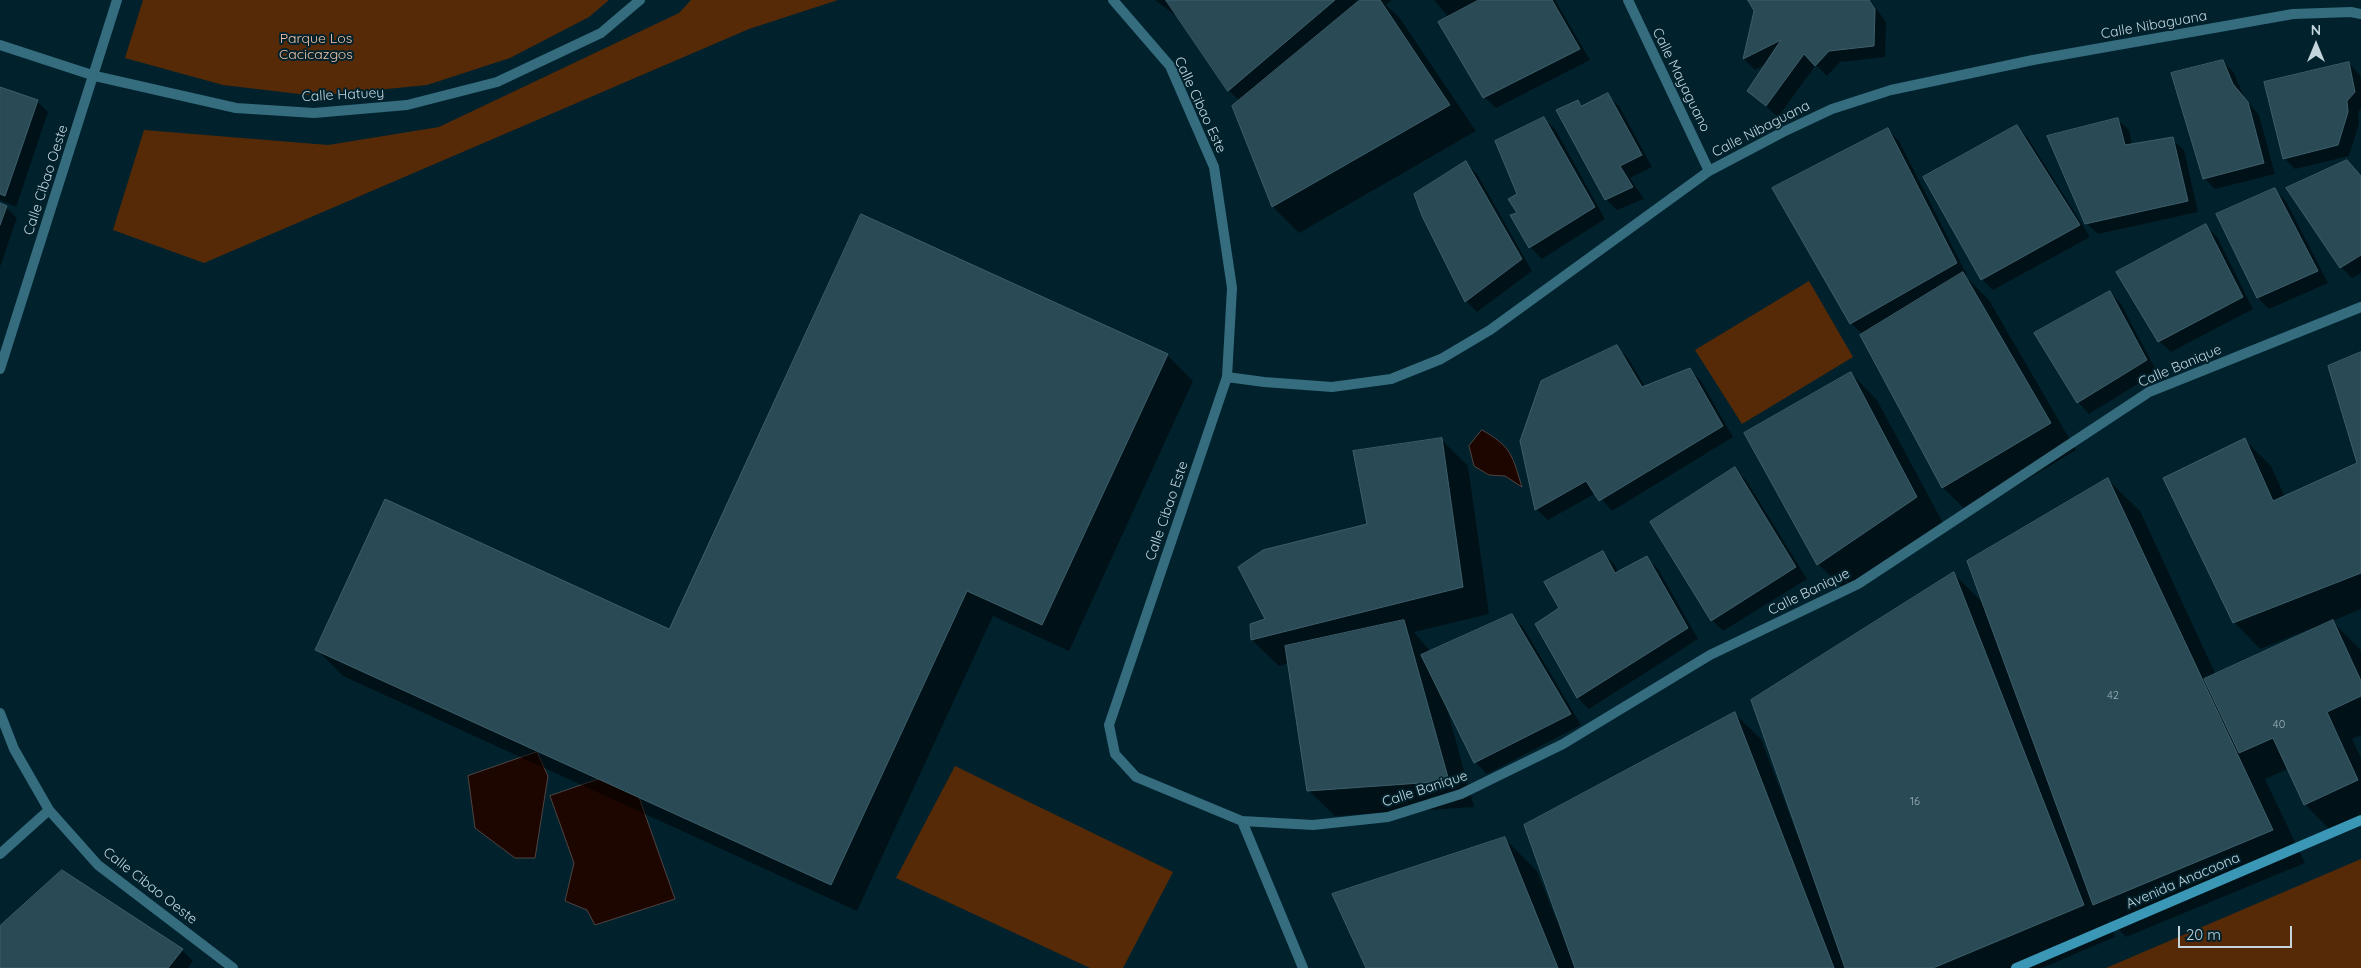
<!DOCTYPE html>
<html>
<head>
<meta charset="utf-8">
<style>
	body { margin:0 }
	#map { position:relative; width:2361px; height:968px; overflow:hidden; background:#01222d; font-family:Quicksand,sans-serif }
	canvas { display:block }
	.north { position:absolute; left:2291px; top:20px; width:50px; height:50px; -webkit-text-stroke:4px #01222d; paint-order:stroke; rotate:0deg; font-size:14px; font-weight:700; line-height:20px; text-align:center; color:#c4d5dc }
	.north::after { content:''; display:block; margin:auto; width:18px; height:22px; background:#c4d5dc; clip-path:polygon(50% 0,100% 100%,50% 72%,0 100%) }
	.scale { position:absolute; left:2178px; top:926px; width:114px; height:22px; box-sizing:border-box; border:2px solid #c4d5dc; border-top:0; padding-left:6px; font-size:15px; line-height:18px; white-space:nowrap; color:#c4d5dc; -webkit-text-stroke:4px #01222d; paint-order:stroke }
</style>
</head>
<body>
<div id="map">
<canvas width="2361" height="968"></canvas>
<div class="north">N</div>
<div class="scale">20 m</div>
</div>
<script>
const ctx = document.querySelector('canvas').getContext('2d');
ctx.lineJoin = 'round';
function fill(path, color) { ctx.fillStyle = color; ctx.fill(path, 'evenodd'); }
function stroke(path, color, width, dash) { ctx.strokeStyle = color; ctx.lineWidth = width; ctx.lineCap = dash ? 'butt' : 'round'; ctx.setLineDash(dash || []); ctx.stroke(path); }
function drawText(font, color, halo, rows, align = 'center') {
  ctx.font = font + ' Quicksand,sans-serif'; ctx.lineWidth = 4; ctx.setLineDash([]); ctx.textBaseline = 'middle'; ctx.strokeStyle = halo; ctx.fillStyle = color; for (const [text, x, y, turn = 0] of rows) {
    ctx.save(); ctx.translate(x, y); ctx.rotate((+turn || 0) * Math.PI / 180); ctx.textAlign = isNaN(turn) ? turn : align; if (halo) ctx.strokeText(text, 0, 0); ctx.fillText(text, 0, 0); ctx.restore();
  }
}
const green = new Path2D(`
	M 143,0 L 609,0 L 589,17 L 510,58 L 427,85 L 316,96 L 223,85 L 125,58 Z
	M 691,0 L 838,0 L 749,29 L 204,263 L 113,230 L 144,130 L 328,145 L 439,127 L 679,13 Z
	M 1809,281 L 1853,357 L 1742,424 L 1695,350 Z
	M 955,766 L 1173,872 L 1123,968 L 1090,968 L 896,878 Z
	M 2361,859 L 2361,968 L 2106,968 Z`);
const water = new Path2D(`
	M 1482,430 C 1512,447 1512,455 1522,487 L 1505,476 L 1489,475 L 1474,466 L 1469,446 Z
	M 537,752 L 548,776 L 535,858 L 515,858 L 475,828 L 468,776 Z
	M 629,769 L 675,899 L 595,925 L 587,910 L 565,901 L 574,863 L 550,796 Z`);
const shadow = new Path2D(`
	M 1155,0 L 1392,0 L 1386,5 L 1399,17 L 1476,131 L 1299,233 L 1273,207 L 1234,106 L 1240,101 L 1229,91 L 1181,20 Z
	M 1434,0 L 1555,0 L 1590,60 L 1496,108 L 1484,97 L 1449,18 Z
	M 1749,0 L 1870,0 L 1886,22 L 1885,57 L 1840,62 L 1827,76 L 1816,65 L 1778,117 L 1749,91 L 1766,64 L 1755,70 L 1744,59 L 1755,11 Z
	M 2223,61 L 2234,73 L 2244,97 L 2259,115 L 2275,174 L 2215,189 L 2204,178 Z
	M 2349,63 L 2360,75 L 2361,79 L 2361,109 L 2358,112 L 2359,124 L 2349,156 L 2295,169 L 2284,158 Z
	M 0,88 L 37,101 L 48,112 L 16,207 L 0,200 Z
	M 1607,95 L 1619,106 L 1652,167 L 1630,178 L 1644,199 L 1617,210 L 1606,199 L 1578,101 L 1583,106 Z
	M 1543,118 L 1555,129 L 1605,219 L 1542,259 L 1530,247 L 1512,216 L 1519,214 Z
	M 2117,119 L 2129,130 L 2132,145 L 2172,139 L 2184,150 L 2198,212 L 2098,234 L 2086,223 Z
	M 2017,127 L 2028,138 L 2090,237 L 1993,290 L 1982,279 Z
	M 1888,130 L 1899,141 L 1967,275 L 1965,276 L 1989,300 L 2076,450 L 1970,514 L 1943,488 L 1863,335 L 1851,323 Z
	M 1466,163 L 1477,174 L 1532,271 L 1477,312 L 1466,301 L 1423,216 Z
	M 2361,177 L 2361,273 L 2352,278 L 2341,267 Z
	M 2275,190 L 2286,201 L 2328,283 L 2269,309 L 2258,298 Z
	M 0,205 L 6,207 L 17,218 L 0,267 Z
	M 2206,226 L 2217,237 L 2253,309 L 2171,352 L 2159,341 Z
	M 2110,292 L 2121,304 L 2157,372 L 2089,414 L 2078,402 Z
	M 1616,346 L 1628,358 L 1645,387 L 1689,369 L 1701,381 L 1733,437 L 1612,511 L 1596,493 L 1548,520 L 1536,509 Z
	M 2361,353 L 2361,609 L 2332,621 L 2359,648 L 2361,653 L 2361,735 L 2352,739 L 2361,758 L 2361,817 L 2331,831 L 2305,804 L 2288,769 L 2265,779 L 2305,863 L 2126,937 L 2108,918 L 2115,937 L 2042,968 L 1368,968 L 1504,838 L 1537,871 L 1556,919 L 1559,918 L 1734,713 L 1761,739 L 1797,834 L 1800,834 L 1954,574 L 1985,605 L 2107,479 L 2140,511 L 2216,675 L 2313,630 L 2312,628 L 2260,649 L 2234,622 L 2245,440 L 2271,466 L 2285,497 L 2359,463 Z
	M 1167,355 L 1193,381 L 1069,651 L 993,616 L 857,911 L 343,676 L 316,649 L 669,631 Z
	M 1851,373 L 1877,400 L 1943,523 L 1845,590 L 1818,564 Z
	M 1442,440 L 1468,466 L 1489,614 L 1414,632 L 1431,652 L 1512,615 L 1523,627 L 1581,725 L 1487,774 L 1475,762 L 1446,705 L 1474,807 L 1335,816 L 1308,790 L 1289,663 L 1279,666 L 1252,640 L 1267,620 L 1369,524 Z
	M 1735,469 L 1746,480 L 1807,579 L 1723,631 L 1712,620 Z
	M 1603,553 L 1614,564 L 1619,573 L 1647,558 L 1658,569 L 1698,639 L 1589,709 L 1578,698 L 1536,624 L 1560,609 Z
	M 0,928 L 182,950 L 193,961 L 188,968 L 0,968 Z`);
const building = new Path2D(`
	M 1166,0 L 1335,0 L 1228,91 Z
	M 1360,0 L 1380,0 L 1450,105 L 1272,207 L 1232,106 Z
	M 1479,0 L 1552,0 L 1580,49 L 1483,98 L 1438,22 Z
	M 1748,0 L 1869,0 L 1875,9 L 1874,46 L 1829,51 L 1815,66 L 1804,54 L 1766,106 L 1747,91 L 1781,40 L 1743,59 L 1754,11 Z
	M 2223,60 L 2233,84 L 2248,102 L 2264,163 L 2203,179 L 2171,73 Z
	M 2349,62 L 2355,92 L 2347,101 L 2348,112 L 2338,145 L 2283,159 L 2264,82 Z
	M 0,87 L 38,100 L 5,196 L 0,194 Z
	M 1608,93 L 1642,155 L 1620,166 L 1633,187 L 1605,200 L 1556,110 L 1578,100 L 1581,106 Z
	M 1544,117 L 1595,207 L 1529,248 L 1510,215 L 1517,213 L 1508,199 L 1517,194 L 1495,141 Z
	M 2118,118 L 2125,145 L 2173,137 L 2188,201 L 2085,224 L 2047,136 Z
	M 2017,125 L 2080,225 L 1981,280 L 1923,177 Z
	M 1888,128 L 1957,263 L 1850,324 L 1772,188 Z
	M 2347,160 L 2361,176 L 2361,255 L 2340,268 L 2286,188 Z
	M 1466,161 L 1522,259 L 1465,302 L 1422,216 L 1414,194 Z
	M 2275,188 L 2318,271 L 2257,298 L 2216,214 Z
	M 0,203 L 7,206 L 0,225 Z
	M 861,214 L 1168,354 L 1042,625 L 967,591 L 831,885 L 315,650 L 385,499 L 669,629 Z
	M 2206,224 L 2243,297 L 2158,342 L 2116,272 Z
	M 1963,272 L 2051,423 L 1942,488 L 1860,335 Z
	M 2110,291 L 2147,360 L 2077,403 L 2034,333 Z
	M 1617,345 L 1642,387 L 1690,368 L 1723,426 L 1599,501 L 1586,481 L 1535,510 L 1520,441 L 1541,381 Z
	M 2361,352 L 2361,573 L 2233,623 L 2163,478 L 2245,438 L 2273,501 L 2357,463 L 2328,366 Z
	M 1851,372 L 1917,497 L 1817,565 L 1744,433 Z
	M 1442,438 L 1463,587 L 1251,640 L 1250,624 L 1265,619 L 1238,567 L 1263,550 L 1367,524 L 1353,451 Z
	M 1735,467 L 1796,567 L 1711,621 L 1650,522 Z
	M 2108,478 L 2273,830 L 2093,905 L 1967,561 Z
	M 1603,551 L 1615,573 L 1647,556 L 1688,628 L 1577,698 L 1535,624 L 1559,608 L 1544,582 Z
	M 1954,572 L 2084,905 L 1933,968 L 1845,968 L 1751,700 Z
	M 1512,614 L 1571,714 L 1474,763 L 1421,655 Z
	M 1404,620 L 1449,781 L 1307,791 L 1285,646 Z
	M 2333,620 L 2361,681 L 2361,696 L 2327,712 L 2358,780 L 2304,805 L 2273,738 L 2239,753 L 2204,679 Z
	M 1735,712 L 1834,968 L 1575,968 L 1524,825 Z
	M 1505,837 L 1558,968 L 1366,968 L 1332,894 Z
	M 62,870 L 183,949 L 168,968 L 0,968 L 0,926 Z`);
const street = new Path2D(`
	M 1113,0 L 1170,66 L 1214,167 L 1232,288 L 1227,377 L 1109,725 L 1115,754 L 1136,777 L 1242,821 L 1313,825 L 1388,817 L 1461,794 L 1563,744 L 1710,655 L 1858,584 L 2149,392 L 2361,307
	M 1628,0 L 1709,171
	M 0,45 L 95,76 L 236,108 L 314,113 L 407,105 L 497,82 L 601,33 L 640,0
	M 0,369 L 117,0
	M 1227,377 L 1264,382 L 1332,387 L 1391,379 L 1441,359 L 1490,330 L 1709,171 L 1783,132 L 1832,109 L 1891,90 L 2033,60 L 2293,14 L 2351,12 L 2361,14
	M 0,713 L 14,749 L 49,810 L 98,865 L 233,968
	M 1242,821 L 1303,968
	M 0,854 L 49,810`);
const secondary = new Path2D(`
	M 2016,968 L 2361,820`);
const numberNames = [
	["42",2113,696],
	["40",2279,725],
	["16",1915,802]
];
const streetNames = [
	["Calle Nibaguana",2154,25,-10],
	["Calle Mayaguano",1681,80,64],
	["Calle Hatuey",343,95,-3],
	["Calle Cibao Este",1200,105,65],
	["Calle Nibaguana",1761,129,-27],
	["Calle Cibao Oeste",46,180,-72],
	["Calle Banique",2180,366,-23],
	["Calle Cibao Este",1167,511,-71],
	["Calle Banique",1809,592,-26],
	["Calle Banique",1425,789,-18],
	["Avenida Anacaona",2183,881,-23],
	["Calle Cibao Oeste",150,886,38]
];
const parkNames = [
	["Parque Los",316,39],
	["Cacicazgos",316,55]
];
fill(green, '#572a07');
fill(water, '#1d0600');
stroke(water, '#4f4442', 1);
fill(shadow, '#0007');
fill(building, '#2a4b56');
stroke(building, '#3d5e6a', 1);
stroke(street, '#356c7e', 10);
stroke(secondary, '#3a98b6', 10);
drawText('11px', '#9eb2ba', null, numberNames);
drawText('14px', '#c4d5dc', '#01222d', streetNames);
drawText('14px', '#f6c5a8', '#01222d', parkNames);
</script>
</body>
</html>
